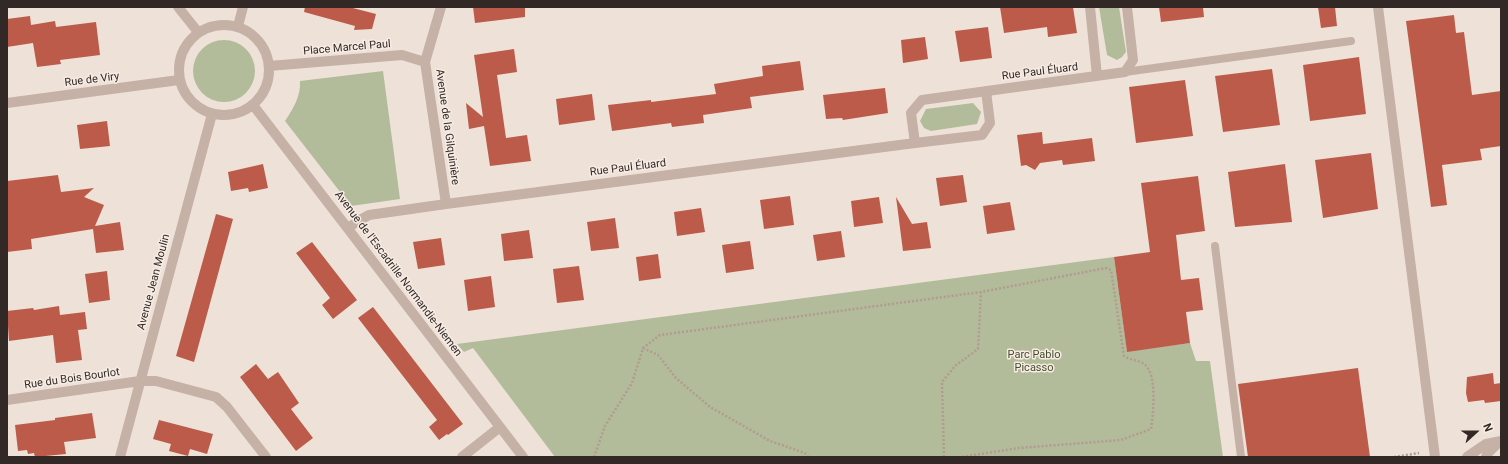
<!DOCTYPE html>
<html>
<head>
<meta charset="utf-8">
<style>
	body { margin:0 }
	#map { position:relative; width:1508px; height:464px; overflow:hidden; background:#eee2d8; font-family:Roboto,sans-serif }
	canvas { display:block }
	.frame { position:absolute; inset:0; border:8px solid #322826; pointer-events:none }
	.north { position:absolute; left:1456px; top:412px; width:40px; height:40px; -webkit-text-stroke:3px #f7ece4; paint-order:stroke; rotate:69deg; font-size:11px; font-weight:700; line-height:16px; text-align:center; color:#322826 }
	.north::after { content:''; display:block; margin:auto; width:14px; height:18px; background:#322826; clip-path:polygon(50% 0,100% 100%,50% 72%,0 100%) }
</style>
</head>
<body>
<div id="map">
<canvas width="1508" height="464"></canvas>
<div class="frame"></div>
<div class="north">N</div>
</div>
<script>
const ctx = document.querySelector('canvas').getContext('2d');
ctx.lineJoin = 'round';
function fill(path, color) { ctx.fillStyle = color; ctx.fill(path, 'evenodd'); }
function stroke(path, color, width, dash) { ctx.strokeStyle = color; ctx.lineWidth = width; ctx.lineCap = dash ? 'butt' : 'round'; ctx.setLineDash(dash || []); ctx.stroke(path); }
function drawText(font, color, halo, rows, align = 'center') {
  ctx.font = font + ' Roboto,sans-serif'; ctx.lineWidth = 3; ctx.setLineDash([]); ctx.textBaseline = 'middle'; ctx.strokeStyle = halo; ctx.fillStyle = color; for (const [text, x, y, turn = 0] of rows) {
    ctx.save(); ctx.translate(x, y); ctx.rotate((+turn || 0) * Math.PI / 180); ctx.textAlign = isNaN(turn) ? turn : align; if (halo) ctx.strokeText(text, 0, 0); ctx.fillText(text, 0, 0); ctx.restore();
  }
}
const green = new Path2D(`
	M 1099,7 L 1119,7 L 1126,52 L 1122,57 L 1117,60 L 1107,55 Z
	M193 71a31 31 0 1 1 62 0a31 31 0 1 1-62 0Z
	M 383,71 L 400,199 L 351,206 L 285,121 C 293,109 301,96 300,81 Z
	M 973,103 L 981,112 L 977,124 L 931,131 L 924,128 L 920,121 L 926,109 Z
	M 1114,257 L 1127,351 L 1190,343 L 1196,361 L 1210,361 L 1223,457 L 555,457 L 473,348 L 464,352 L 457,344 Z`);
const building = new Path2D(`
	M 305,7 L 349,7 L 376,14 L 372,29 L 354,30 L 355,26 L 304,12 Z
	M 473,7 L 525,7 L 525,17 L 475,23 Z
	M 1000,7 L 1073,7 L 1077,33 L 1048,37 L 1047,27 L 1004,33 Z
	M 1159,7 L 1203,7 L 1204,17 L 1161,22 Z
	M 1318,7 L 1335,7 L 1337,26 L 1321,28 Z
	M 1454,15 L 1456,33 L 1464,32 L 1472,95 L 1501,91 L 1501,146 L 1480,149 L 1482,160 L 1442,165 L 1447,205 L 1431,207 L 1406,21 Z
	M 30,16 L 31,25 L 55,21 L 56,27 L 96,22 L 100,55 L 60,60 L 61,64 L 37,67 L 33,43 L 7,47 L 7,19 Z
	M 988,27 L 992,58 L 960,62 L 955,31 Z
	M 925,37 L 928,59 L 903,63 L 901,40 Z
	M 514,49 L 517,72 L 497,75 L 506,138 L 527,135 L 531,161 L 490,166 L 484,126 L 469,129 L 466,103 L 483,117 L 474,55 Z
	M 1359,57 L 1366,114 L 1310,121 L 1303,65 Z
	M 800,61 L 804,90 L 750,97 L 752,108 L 703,115 L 704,123 L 672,127 L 671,123 L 612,131 L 608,105 L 651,100 L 651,102 L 716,94 L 714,84 L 763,76 L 762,66 Z
	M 1272,69 L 1280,125 L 1223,132 L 1215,76 Z
	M 1185,80 L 1193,136 L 1136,143 L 1129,87 Z
	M 885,88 L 888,113 L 843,120 L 842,118 L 826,119 L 823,95 Z
	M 592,94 L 595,120 L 559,125 L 556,99 Z
	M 107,121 L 110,146 L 80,149 L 77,125 Z
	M 1042,132 L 1043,144 L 1092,138 L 1095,161 L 1063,165 L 1062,160 L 1040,163 L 1035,170 L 1026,165 L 1021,166 L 1017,135 Z
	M 1371,153 L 1378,209 L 1323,218 L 1315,160 Z
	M 263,164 L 268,188 L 249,192 L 248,188 L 231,191 L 228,172 Z
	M 1285,164 L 1292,222 L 1235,227 L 1228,172 Z
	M 58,175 L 61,192 L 94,188 L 84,197 L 104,205 L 95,226 L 120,222 L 124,250 L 96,253 L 93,229 L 31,239 L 32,249 L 7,252 L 7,181 Z
	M 963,175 L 967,202 L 940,206 L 936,178 Z
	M 1198,176 L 1205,231 L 1176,235 L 1181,280 L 1199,278 L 1203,310 L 1186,312 L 1190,343 L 1127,352 L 1114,257 L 1150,252 L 1141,183 Z
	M 790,196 L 794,225 L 764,229 L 760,200 Z
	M 879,197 L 883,223 L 854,227 L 851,201 Z
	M 896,197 L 912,224 L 927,222 L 931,248 L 903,251 Z
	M 1010,202 L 1015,230 L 987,234 L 983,206 Z
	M 701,208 L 705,232 L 677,236 L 674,212 Z
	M 216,214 L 233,219 L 194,362 L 176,356 Z
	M 615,218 L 619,248 L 591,251 L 587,222 Z
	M 529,230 L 533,258 L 504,261 L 501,234 Z
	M 841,231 L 845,257 L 817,261 L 813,235 Z
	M 441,238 L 445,265 L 418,269 L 413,242 Z
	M 750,241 L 754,269 L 726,273 L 722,245 Z
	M 312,242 L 357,300 L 333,319 L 322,305 L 330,298 L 296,253 Z
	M 658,254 L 661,278 L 639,281 L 636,257 Z
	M 579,266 L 584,300 L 557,303 L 553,269 Z
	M 107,271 L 110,300 L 89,303 L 85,274 Z
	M 491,276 L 495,307 L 468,311 L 464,280 Z
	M 59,306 L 60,315 L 85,312 L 87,329 L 78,330 L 82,360 L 56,363 L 53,335 L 9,341 L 7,311 L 33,308 L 34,310 Z
	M 373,307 L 463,424 L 448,435 L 447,434 L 439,440 L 429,427 L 437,420 L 358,318 Z
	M 256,364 L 268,379 L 278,372 L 299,403 L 291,409 L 313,438 L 296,451 L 240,377 Z
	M 1358,368 L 1370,457 L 1248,457 L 1238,384 Z
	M 1493,373 L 1494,384 L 1501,383 L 1501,401 L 1485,403 L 1484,400 L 1468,402 L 1466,393 L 1467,377 Z
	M 92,413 L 96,438 L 64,442 L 66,454 L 35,457 L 34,453 L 28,454 L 27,450 L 18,451 L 15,425 L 55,420 L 55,418 Z
	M 159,420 L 213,434 L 207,454 L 190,449 L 188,456 L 169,451 L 171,444 L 153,439 Z`);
const path = new Path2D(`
	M 643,348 L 658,355 L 676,378 L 710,407 L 770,441 L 805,453 L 808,457
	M 594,457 L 605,426 L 632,383 L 643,348 L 660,335 L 981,292 L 1106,268 L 1111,270 L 1124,356 C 1130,360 1138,360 1144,364 C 1158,374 1153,414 1151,429 L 1121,440 L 1019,448 L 961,457
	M 944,457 L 942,382 L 955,366 L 978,349 L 981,292
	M 1394,457 L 1419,453`);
const lane = new Path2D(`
	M 1125,72 L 1351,41
	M 1215,246 L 1241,457`);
const street = new Path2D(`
	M 178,7 L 198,32
	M 441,7 L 425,62 L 446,204
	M 1090,7 L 1097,76
	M 1378,7 L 1435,457
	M179 70a45 45 0 1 1 90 0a45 45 0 1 1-90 0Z
	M 238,26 L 243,7
	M 269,66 L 402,55 L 425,62
	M 7,103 L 179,80
	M 253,105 L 523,457
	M 915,143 L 982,135 L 990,123 L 986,91
	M 348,228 L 358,221 L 369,215 L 446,204 L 915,143 L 911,113 L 922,100 L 1125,72 L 1133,60 L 1127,7
	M 7,400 L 140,381 L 156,381 L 216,397 L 227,407 L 266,457
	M 120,457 L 212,114
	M 462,457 L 500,427
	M 1467,457 L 1486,444 L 1501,441
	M 1486,457 L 1487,454 L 1499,442`);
const streetNames = [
	["Place Marcel Paul",347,48,-5],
	["Rue Paul Éluard",1040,72,-7],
	["Rue de Viry",92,80,-7],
	["Avenue de la Gilquinière",447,127,82],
	["Rue Paul Éluard",628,168,-7],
	["Avenue de l'Escadrille Normandie-Niemen",398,274,53],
	["Avenue Jean Moulin",154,282,-75],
	["Rue du Bois Bourlot",72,379,-8]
];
const parkNames = [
	["Parc Pablo",1034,355],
	["Picasso",1034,368]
];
fill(green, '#b3bc9a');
fill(building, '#bc5b49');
stroke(path, '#b19b90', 2.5, [2, 2]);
stroke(lane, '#c5b1a5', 8);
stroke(street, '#c5b1a5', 10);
drawText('11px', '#322826', '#f7ece4', streetNames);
drawText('11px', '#444e2c', '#f7ece4', parkNames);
</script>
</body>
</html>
